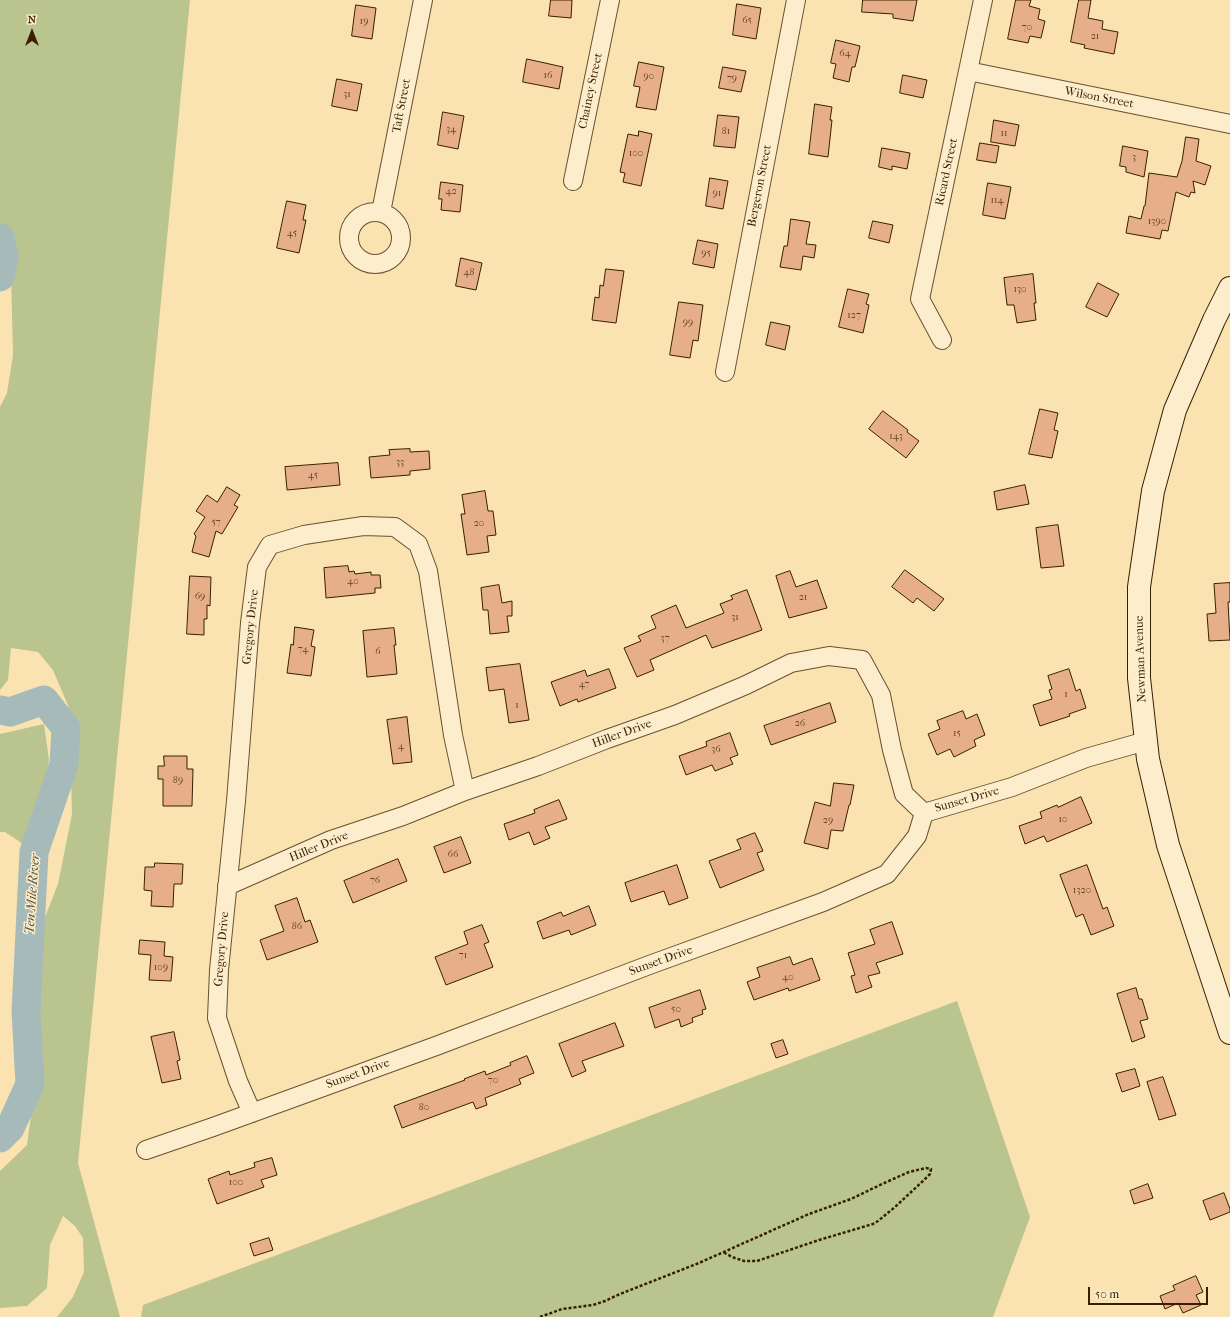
<!DOCTYPE html>
<html>
<head>
<meta charset="utf-8">
<style>
	body { margin:0 }
	#map { position:relative; width:1230px; height:1317px; overflow:hidden; background:#fbe3b1; font-family:"IM FELL French Canon",serif }
	canvas { display:block }
	.north { position:absolute; left:12px; top:12px; width:40px; height:40px; -webkit-text-stroke:3px #fcedcc; paint-order:stroke; rotate:0deg; font-size:11px; font-weight:700; line-height:16px; text-align:center; color:#381f02 }
	.north::after { content:''; display:block; margin:auto; width:14px; height:18px; background:#381f02; clip-path:polygon(50% 0,100% 100%,50% 72%,0 100%) }
	.scale { position:absolute; left:1088px; top:1287px; width:120px; height:18px; box-sizing:border-box; border:2px solid #381f02; border-top:0; padding-left:5px; font-size:12px; line-height:14px; white-space:nowrap; color:#381f02; -webkit-text-stroke:3px #fcedcc; paint-order:stroke }
</style>
</head>
<body>
<div id="map">
<canvas width="1230" height="1317"></canvas>
<div class="north">N</div>
<div class="scale">50 m</div>
</div>
<script>
const ctx = document.querySelector('canvas').getContext('2d');
ctx.lineJoin = 'round';
function fill(path, color) { ctx.fillStyle = color; ctx.fill(path, 'evenodd'); }
function stroke(path, color, width, dash) { ctx.strokeStyle = color; ctx.lineWidth = width; ctx.lineCap = dash ? 'butt' : 'round'; ctx.setLineDash(dash || []); ctx.stroke(path); }
function drawText(font, color, halo, rows, align = 'center') {
  ctx.font = font + ' "IM FELL French Canon",serif'; ctx.lineWidth = 3; ctx.setLineDash([]); ctx.textBaseline = 'middle'; ctx.strokeStyle = halo; ctx.fillStyle = color; for (const [text, x, y, turn = 0] of rows) {
    ctx.save(); ctx.translate(x, y); ctx.rotate((+turn || 0) * Math.PI / 180); ctx.textAlign = isNaN(turn) ? turn : align; if (halo) ctx.strokeText(text, 0, 0); ctx.fillText(text, 0, 0); ctx.restore();
  }
}
const green = new Path2D(`
	M 0,0 L 190,0 L 78,1163 L 120,1317 L 57,1317 L 73,1297 L 84,1272 L 83,1238 L 75,1226 L 63,1216 L 50,1245 L 47,1288 L 27,1306 L 0,1308 L 0,1171 L 27,1145 L 39,1057 L 35,943 L 58,884 L 72,814 L 69,708 L 53,670 L 38,652 L 11,648 L 8,680 L 0,690 L 0,407 L 7,393 L 13,355 L 11,275 L 0,256 Z
	M 44,724 L 49,760 L 37,822 L 29,848 L 5,832 L 0,832 L 0,734 Z
	M 957,1001 L 1030,1217 L 993,1317 L 141,1317 L 143,1305 Z`);
const river = new Path2D(`
	M 0,238 L 4,257 L 0,277
	M 0,710 L 10,712 L 44,700 L 66,728 L 64,764 L 34,852 L 26,1011 L 30,1084 L 10,1128 L 0,1138`);
const building = new Path2D(`
	M 551,0 L 572,0 L 571,18 L 549,16 Z
	M 863,0 L 917,0 L 913,21 L 893,18 L 893,14 L 862,12 Z
	M 1016,0 L 1031,0 L 1029,6 L 1040,9 L 1038,19 L 1045,21 L 1041,38 L 1030,36 L 1028,43 L 1008,39 Z
	M 1079,0 L 1091,0 L 1088,18 L 1103,21 L 1102,29 L 1118,32 L 1114,54 L 1084,48 L 1085,45 L 1071,42 Z
	M 737,4 L 761,8 L 756,39 L 733,35 Z
	M 356,5 L 376,8 L 372,39 L 352,36 Z
	M 836,40 L 860,46 L 855,67 L 852,67 L 849,82 L 833,78 L 836,64 L 831,63 Z
	M 527,59 L 563,67 L 559,89 L 523,82 Z
	M 639,62 L 664,67 L 656,110 L 636,107 L 640,87 L 634,86 Z
	M 723,67 L 746,71 L 741,92 L 719,88 Z
	M 903,75 L 927,80 L 923,98 L 900,93 Z
	M 337,79 L 362,84 L 357,111 L 332,106 Z
	M 815,104 L 832,107 L 830,120 L 832,120 L 828,157 L 809,154 Z
	M 443,112 L 464,116 L 458,149 L 438,145 Z
	M 718,115 L 739,117 L 735,148 L 714,146 Z
	M 994,120 L 1019,125 L 1015,146 L 991,142 Z
	M 639,131 L 652,134 L 641,186 L 623,182 L 625,173 L 620,172 L 628,134 L 638,136 Z
	M 1186,137 L 1199,139 L 1196,161 L 1211,166 L 1205,185 L 1193,181 L 1195,193 L 1191,192 L 1189,197 L 1176,192 L 1168,231 L 1162,230 L 1160,239 L 1126,233 L 1129,216 L 1141,219 L 1144,206 L 1145,206 L 1149,173 L 1177,177 L 1182,161 Z
	M 980,143 L 999,146 L 996,163 L 977,160 Z
	M 1123,146 L 1148,151 L 1144,177 L 1126,172 L 1126,167 L 1120,166 Z
	M 882,148 L 910,153 L 907,169 L 892,166 L 892,170 L 879,167 Z
	M 710,178 L 728,181 L 723,209 L 706,206 Z
	M 441,182 L 463,185 L 460,212 L 441,210 L 442,199 L 439,199 Z
	M 988,183 L 1011,187 L 1005,219 L 983,215 Z
	M 287,201 L 306,205 L 303,220 L 306,220 L 299,253 L 277,248 Z
	M 791,219 L 810,222 L 806,244 L 816,245 L 814,258 L 803,256 L 801,270 L 780,267 L 784,246 L 787,246 Z
	M 873,221 L 893,225 L 889,243 L 869,238 Z
	M 698,240 L 718,244 L 714,268 L 693,264 Z
	M 461,258 L 482,263 L 476,290 L 456,286 Z
	M 606,269 L 624,271 L 616,323 L 592,320 L 595,297 L 599,298 L 600,285 L 603,286 Z
	M 1033,274 L 1036,303 L 1034,303 L 1036,320 L 1017,323 L 1014,305 L 1007,305 L 1004,278 Z
	M 1098,283 L 1119,294 L 1107,317 L 1086,307 Z
	M 848,289 L 869,294 L 866,304 L 869,305 L 863,333 L 839,327 Z
	M 679,302 L 703,305 L 698,341 L 693,340 L 690,358 L 670,355 Z
	M 771,322 L 790,326 L 785,350 L 766,345 Z
	M 1040,409 L 1058,413 L 1054,430 L 1058,431 L 1052,458 L 1029,454 Z
	M 883,411 L 908,430 L 907,432 L 919,441 L 906,458 L 869,429 Z
	M 410,449 L 410,452 L 429,451 L 430,469 L 410,471 L 410,475 L 371,478 L 369,457 L 390,455 L 389,450 Z
	M 338,463 L 340,485 L 287,490 L 285,467 Z
	M 1025,485 L 1029,504 L 997,510 L 994,492 Z
	M 227,487 L 240,495 L 234,505 L 238,507 L 222,534 L 216,531 L 209,557 L 192,552 L 196,536 L 194,534 L 205,517 L 196,511 L 207,495 L 217,502 Z
	M 485,491 L 488,511 L 493,511 L 496,535 L 487,536 L 489,552 L 467,555 L 461,514 L 465,514 L 462,495 Z
	M 1058,525 L 1064,566 L 1041,568 L 1036,528 Z
	M 348,566 L 349,572 L 354,571 L 355,574 L 371,572 L 371,575 L 380,575 L 381,588 L 375,588 L 375,593 L 326,598 L 324,568 Z
	M 905,570 L 944,599 L 934,611 L 917,598 L 913,603 L 892,587 Z
	M 790,571 L 796,587 L 817,580 L 827,608 L 789,618 L 776,576 Z
	M 190,576 L 211,577 L 210,606 L 207,605 L 207,619 L 204,619 L 204,635 L 187,634 Z
	M 1230,583 L 1230,602 L 1228,602 L 1230,640 L 1209,641 L 1207,614 L 1216,613 L 1214,584 Z
	M 499,585 L 502,603 L 512,601 L 512,616 L 507,616 L 509,632 L 490,634 L 488,610 L 483,610 L 481,588 Z
	M 747,590 L 762,630 L 712,648 L 706,635 L 650,660 L 654,670 L 637,677 L 624,648 L 641,641 L 638,636 L 656,628 L 651,616 L 676,605 L 686,628 L 724,613 L 720,604 L 733,599 L 731,596 Z
	M 295,627 L 314,630 L 311,646 L 315,647 L 311,676 L 287,673 L 291,644 L 293,645 Z
	M 394,628 L 396,645 L 394,645 L 397,674 L 367,677 L 363,631 Z
	M 520,664 L 529,720 L 509,723 L 504,689 L 489,691 L 486,668 Z
	M 609,669 L 616,688 L 578,702 L 577,699 L 560,706 L 551,682 L 585,670 L 587,676 Z
	M 1069,669 L 1076,691 L 1080,689 L 1086,708 L 1069,714 L 1070,716 L 1040,726 L 1033,705 L 1052,699 L 1049,690 L 1052,689 L 1048,676 Z
	M 830,703 L 836,722 L 771,745 L 764,726 Z
	M 963,711 L 966,719 L 977,714 L 985,735 L 974,740 L 976,746 L 954,757 L 950,749 L 937,755 L 928,734 L 940,729 L 937,721 Z
	M 407,717 L 412,762 L 393,764 L 387,720 Z
	M 730,733 L 738,755 L 730,758 L 733,764 L 715,771 L 712,765 L 686,775 L 679,756 L 707,746 L 706,742 Z
	M 164,756 L 187,756 L 187,769 L 193,769 L 192,806 L 163,806 L 163,779 L 158,779 L 158,766 L 164,766 Z
	M 834,783 L 854,785 L 850,805 L 849,805 L 843,831 L 831,830 L 828,849 L 804,843 L 815,802 L 830,806 Z
	M 1081,797 L 1092,823 L 1047,842 L 1044,836 L 1025,844 L 1019,826 L 1042,818 L 1040,812 L 1057,805 L 1058,807 Z
	M 559,800 L 567,819 L 545,827 L 550,838 L 534,845 L 529,832 L 509,840 L 504,824 L 535,813 L 534,810 Z
	M 755,833 L 763,851 L 757,853 L 764,870 L 720,888 L 709,861 L 741,849 L 737,840 Z
	M 461,837 L 471,863 L 444,873 L 434,847 Z
	M 398,859 L 407,881 L 353,903 L 344,881 Z
	M 155,863 L 183,864 L 182,884 L 174,884 L 173,907 L 151,906 L 152,891 L 144,890 L 145,867 L 154,867 Z
	M 677,865 L 688,898 L 669,905 L 664,891 L 631,902 L 625,883 Z
	M 1087,865 L 1103,909 L 1107,907 L 1114,926 L 1091,935 L 1083,914 L 1076,917 L 1060,875 Z
	M 297,898 L 305,922 L 310,920 L 318,942 L 267,960 L 260,940 L 284,931 L 275,906 Z
	M 589,906 L 596,925 L 571,935 L 569,930 L 543,939 L 537,922 L 561,912 L 563,916 Z
	M 892,922 L 903,954 L 876,963 L 880,973 L 868,976 L 872,987 L 856,993 L 851,976 L 855,975 L 848,953 L 875,944 L 870,930 Z
	M 482,925 L 489,942 L 484,944 L 493,967 L 446,985 L 435,957 L 468,944 L 464,932 Z
	M 140,940 L 165,942 L 164,956 L 173,957 L 171,981 L 149,980 L 151,955 L 139,954 Z
	M 790,957 L 793,965 L 812,958 L 820,980 L 789,991 L 788,988 L 754,1000 L 747,982 L 760,977 L 757,968 Z
	M 1136,988 L 1139,999 L 1142,999 L 1148,1019 L 1140,1021 L 1145,1037 L 1132,1042 L 1117,994 Z
	M 700,990 L 706,1009 L 702,1010 L 703,1014 L 692,1018 L 693,1022 L 681,1027 L 679,1019 L 655,1028 L 649,1008 Z
	M 615,1023 L 624,1046 L 582,1061 L 586,1071 L 572,1077 L 559,1044 Z
	M 174,1032 L 180,1060 L 177,1061 L 181,1079 L 162,1083 L 151,1037 Z
	M 783,1040 L 788,1054 L 776,1058 L 771,1044 Z
	M 527,1056 L 534,1073 L 519,1079 L 521,1084 L 485,1098 L 487,1105 L 476,1109 L 473,1102 L 402,1128 L 394,1106 L 465,1080 L 464,1079 L 485,1071 L 486,1075 L 511,1065 L 510,1063 Z
	M 1135,1069 L 1140,1086 L 1122,1092 L 1116,1074 Z
	M 1163,1077 L 1176,1115 L 1159,1120 L 1147,1082 Z
	M 272,1158 L 277,1175 L 261,1180 L 264,1187 L 217,1204 L 208,1179 L 229,1171 L 230,1175 L 255,1167 L 254,1163 Z
	M 1148,1184 L 1153,1198 L 1134,1204 L 1130,1191 Z
	M 1224,1193 L 1230,1209 L 1230,1212 L 1210,1220 L 1203,1201 Z
	M 269,1238 L 273,1250 L 254,1256 L 250,1244 Z
	M 1196,1276 L 1203,1292 L 1196,1295 L 1201,1305 L 1183,1313 L 1178,1303 L 1165,1309 L 1160,1296 L 1175,1290 L 1173,1286 Z`);
const path = new Path2D(`
	M 540,1317 L 562,1309 L 593,1305 L 605,1301 L 620,1294 L 699,1263 L 809,1214 L 851,1199 L 882,1184 L 909,1172 L 926,1168 L 931,1169 L 930,1174 L 924,1180 L 895,1207 L 878,1221 L 873,1224 L 819,1240 L 757,1261 L 744,1261 L 732,1257 L 723,1252`);
const street = new Path2D(`
	M 968,71 L 1230,124
	M 573,181 L 610,0
	M 381,212 L 423,0
	M349 238a26 26 0 1 1 52 0a26 26 0 1 1-52 0Z
	M 942,340 L 920,299 L 983,0
	M 725,372 L 796,0
	M 227,886 L 331,840 L 403,816 L 465,791 L 538,766 L 607,739 L 675,715 L 746,685 L 791,663 L 829,656 L 862,660 L 881,695 L 892,750 L 904,794 L 924,813
	M 252,1113 L 238,1081 L 217,1018 L 219,970 L 236,801 L 250,623 L 257,567 L 270,545 L 304,535 L 363,526 L 395,527 L 418,544 L 428,571 L 453,735 L 465,791
	M 146,1150 L 213,1127 L 436,1046 L 652,964 L 823,902 L 887,874 L 917,836 L 924,813 L 1012,787 L 1086,758 L 1146,741`);
const secondary = new Path2D(`
	M 1230,288 L 1214,320 L 1175,410 L 1153,491 L 1139,587 L 1139,678 L 1148,759 L 1168,845 L 1230,1033`);
const numberNames = [
	["65",747,21],
	["19",364,22],
	["70",1027,28],
	["21",1095,37],
	["64",845,54],
	["16",548,76],
	["90",649,77],
	["79",732,79],
	["31",347,95],
	["34",451,130],
	["81",726,132],
	["11",1004,134],
	["100",636,154],
	["3",1134,158],
	["42",451,192],
	["91",717,194],
	["114",997,201],
	["1390",1157,222],
	["45",292,234],
	["95",706,254],
	["48",469,273],
	["130",1020,290],
	["127",854,316],
	["99",688,323],
	["143",896,437],
	["33",400,463],
	["45",313,476],
	["57",216,523],
	["20",479,524],
	["40",353,582],
	["69",200,597],
	["21",803,598],
	["31",735,618],
	["37",665,639],
	["74",303,650],
	["6",378,652],
	["47",584,685],
	["1",1066,695],
	["1",517,706],
	["26",800,724],
	["15",957,734],
	["4",401,747],
	["36",716,750],
	["89",178,781],
	["10",1063,820],
	["29",828,821],
	["66",453,855],
	["76",375,881],
	["1320",1082,891],
	["86",297,927],
	["71",463,956],
	["109",161,968],
	["40",788,978],
	["50",676,1010],
	["70",493,1081],
	["80",424,1108],
	["100",236,1183]
];
const streetNames = [
	["Chainey Street",591,91,-78],
	["Wilson Street",1099,98,11],
	["Taft Street",402,106,-79],
	["Ricard Street",947,172,-78],
	["Bergeron Street",760,186,-79],
	["Gregory Drive",251,627,-84],
	["Newman Avenue",1141,659,-92],
	["Hiller Drive",622,734,-20],
	["Sunset Drive",967,800,-16],
	["Hiller Drive",319,847,-22],
	["Gregory Drive",222,949,-85],
	["Sunset Drive",661,961,-20],
	["Sunset Drive",358,1074,-20]
];
const waterNames = [
	["Ten Mile River",33,894,-86]
];
fill(green, '#bac48f');
stroke(river, '#a6bbb9', 29);
fill(building, '#e6af8a');
stroke(building, '#381f02', 1);
stroke(street, '#69502e', 20);
stroke(secondary, '#381f02', 24);
stroke(path, '#381f02', 2.5, [3, 2]);
stroke(street, '#fcedcc', 18);
stroke(secondary, '#fcedcc', 22);
drawText('10px', '#644324', null, numberNames);
drawText('12px', '#381f02', '#fcedcc', streetNames);
drawText('italic 13px', '#594e39', '#fcedcc', waterNames);
</script>
</body>
</html>
